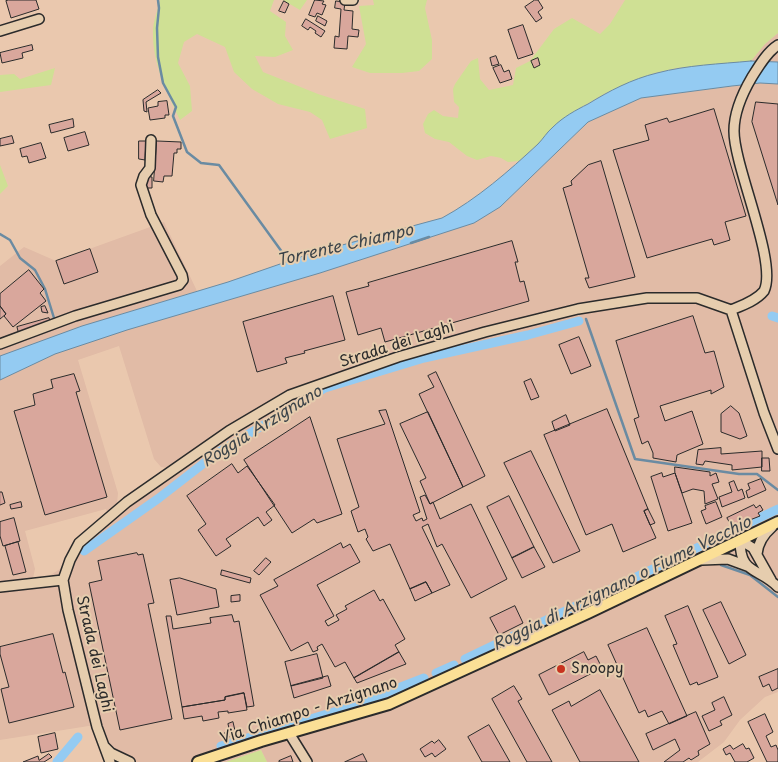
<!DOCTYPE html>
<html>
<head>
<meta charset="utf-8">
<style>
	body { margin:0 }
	canvas { display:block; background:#eac8ae }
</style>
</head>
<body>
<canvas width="778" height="762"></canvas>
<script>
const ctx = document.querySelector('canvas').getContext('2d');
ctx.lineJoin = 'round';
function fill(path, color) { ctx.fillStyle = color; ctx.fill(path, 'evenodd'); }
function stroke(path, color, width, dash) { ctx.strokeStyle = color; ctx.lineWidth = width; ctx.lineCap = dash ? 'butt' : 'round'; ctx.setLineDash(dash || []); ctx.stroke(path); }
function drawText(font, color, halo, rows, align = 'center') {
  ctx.font = font + ' "Playpen Sans",sans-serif'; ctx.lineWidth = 4; ctx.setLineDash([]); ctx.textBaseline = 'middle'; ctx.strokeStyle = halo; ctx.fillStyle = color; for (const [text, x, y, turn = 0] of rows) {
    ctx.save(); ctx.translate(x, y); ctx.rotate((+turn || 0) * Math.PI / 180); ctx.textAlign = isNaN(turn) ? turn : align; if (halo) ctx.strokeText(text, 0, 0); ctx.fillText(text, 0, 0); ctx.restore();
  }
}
const built = new Path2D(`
	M 778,33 L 778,62 L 751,61 L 765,44 Z
	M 760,83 L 778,84 L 778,692 L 765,697 L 740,720 L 724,742 L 698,762 L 267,762 L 261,750 L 226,762 L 113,762 L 95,725 L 0,740 L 0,380 L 55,354 L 127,330 L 320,273 L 474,223 L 500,207 L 588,122 L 641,98 ZM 119,346 L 154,459 L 161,467 L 168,468 L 117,504 L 118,493 L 78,360 ZM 106,509 L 108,514 L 86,529 L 72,546 L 60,569 L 49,576 L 33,578 L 35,569 L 25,531 Z
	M 164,222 L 197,291 L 82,326 L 0,356 L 0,266 L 24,247 L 56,261 Z`);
const green = new Path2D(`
	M 160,0 L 274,0 L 270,11 L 286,22 L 285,36 L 293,50 L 275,57 L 255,56 L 263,72 L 318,94 L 365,109 L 367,128 L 330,139 L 322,120 L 310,112 L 278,104 L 252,89 L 234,72 L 225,47 L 197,34 L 184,42 L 178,63 L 190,86 L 192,111 L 180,120 C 167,92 152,63 153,31 C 153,21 158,10 160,0 Z
	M 283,0 L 307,0 L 300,10 Z
	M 373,0 L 427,0 L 425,8 L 432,40 L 432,59 L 419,71 L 402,73 L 370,73 L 352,67 L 366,44 L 359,6 L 374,5 Z
	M 625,0 L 778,0 L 778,33 L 765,44 L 751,61 L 677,68 L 655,73 L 628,83 L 606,93 L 575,111 L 553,127 L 540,142 L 519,161 L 508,162 L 501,158 L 491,156 L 477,160 L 467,156 L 449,142 L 435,139 L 425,133 L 423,124 L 428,114 L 434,110 L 443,116 L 458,118 L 459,107 L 454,102 L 453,89 L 455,84 L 471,61 L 478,58 L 480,79 L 489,90 L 513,85 L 516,68 L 530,61 L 554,29 L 572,18 L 600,34 L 610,24 Z
	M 55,68 L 51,85 L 0,92 L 0,75 L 14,74 L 20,79 Z
	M 0,165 L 8,186 L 0,194 Z
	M 261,750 L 267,762 L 226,762 Z`);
const water = new Path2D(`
	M 751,61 L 778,62 L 778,84 L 760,83 L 732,86 L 641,98 L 588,122 L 500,207 L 474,223 L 320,273 L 127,330 L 55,354 L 0,380 L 0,356 L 82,326 L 228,282 L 309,254 L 442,218 C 477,199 509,171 538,144 C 543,139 547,132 553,127 C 563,117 576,110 588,104 C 609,91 632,79 657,73 C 687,65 720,64 751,61 Z`);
const stream = new Path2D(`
	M 158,0 L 159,8 L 157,28 L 158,57 L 163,83 L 176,107 L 173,116 L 187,152 L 201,163 L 219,165 L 290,263
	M 0,234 L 10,240 L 20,258 L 35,270 L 45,289 L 54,318
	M 411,243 L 429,237
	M 586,319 L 635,459 L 739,474 L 757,474 L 778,490
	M 721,565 L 750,575 L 778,597`);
const canal = new Path2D(`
	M 772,316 L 778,318
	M 84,551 L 159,498 L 217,453 L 325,388 L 424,358 L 528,335 L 579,321
	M 465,659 L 778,509
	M 436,673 L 454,665
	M 221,746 L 347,708 L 424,678
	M 57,762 L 78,737`);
const building = new Path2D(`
	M 9,0 L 36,0 L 39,9 L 11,18 L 6,1 Z
	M 315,0 L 324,1 L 322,4 L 326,5 L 322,15 L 317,13 L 315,17 L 309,15 Z
	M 535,0 L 538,0 L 543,8 L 538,12 L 542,18 L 536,22 L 525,7 Z
	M 284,1 L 289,4 L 285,13 L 279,11 Z
	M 336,1 L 345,2 L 344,10 L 353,11 L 352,29 L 359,30 L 358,37 L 348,36 L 347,49 L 334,48 L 335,36 L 339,37 L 341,9 L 335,8 Z
	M 318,16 L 327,21 L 325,26 L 316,21 Z
	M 306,19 L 325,31 L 321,37 L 315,33 L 316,31 L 310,27 L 308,30 L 302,26 Z
	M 523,25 L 533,54 L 518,59 L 508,30 Z
	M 32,45 L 33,50 L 22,53 L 23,58 L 2,63 L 0,53 Z
	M 496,56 L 499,64 L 492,66 L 490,58 Z
	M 538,58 L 540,65 L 534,68 L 531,61 Z
	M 501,65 L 504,72 L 509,70 L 512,79 L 500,83 L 493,68 Z
	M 158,90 L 161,93 L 146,102 L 147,112 L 144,111 L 143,100 Z
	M 167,101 L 169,115 L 165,115 L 165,118 L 150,120 L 148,108 L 158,106 L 158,102 Z
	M 756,102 L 778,104 L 778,205 L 752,122 Z
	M 714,109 L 746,216 L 725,222 L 730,240 L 714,245 L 712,239 L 647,258 L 613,150 L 649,140 L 645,125 L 667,118 L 669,122 Z
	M 73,119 L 74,127 L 51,133 L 49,125 Z
	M 85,132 L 89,145 L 68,151 L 64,138 Z
	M 12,136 L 14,143 L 0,146 L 0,139 Z
	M 139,141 L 146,141 L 145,160 L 139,159 Z
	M 157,141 L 181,142 L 181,149 L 177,149 L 177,153 L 174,153 L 172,176 L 164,176 L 163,182 L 154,181 Z
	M 41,143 L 46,158 L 29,163 L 27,156 L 22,157 L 20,149 Z
	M 601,161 L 635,277 L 589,288 L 585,278 L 589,278 L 563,188 L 572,185 L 571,181 L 588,165 Z
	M 146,176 L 152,177 L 152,188 L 145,188 Z
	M 512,241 L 518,262 L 515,262 L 520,282 L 524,281 L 529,301 L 385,342 L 381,328 L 358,335 L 346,292 L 369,286 L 368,283 Z
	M 90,249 L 98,272 L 64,284 L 56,261 Z
	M 29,270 L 44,289 L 40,293 L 46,301 L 13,327 L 4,316 L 6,314 L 0,306 L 0,294 Z
	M 333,296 L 345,340 L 304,351 L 305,353 L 285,358 L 287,363 L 257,372 L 243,322 Z
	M 0,306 L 6,314 L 0,319 Z
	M 45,306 L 48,313 L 42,312 L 41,307 Z
	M 693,316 L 705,353 L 714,351 L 724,387 L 711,394 L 711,390 L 660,406 L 665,421 L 692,411 L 703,444 L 677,455 L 676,462 L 653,458 L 653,453 L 648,441 L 642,444 L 634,419 L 639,417 L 616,341 Z
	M 49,318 L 51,323 L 19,335 L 17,327 Z
	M 579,337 L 591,366 L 571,374 L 559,345 Z
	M 436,372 L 485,476 L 463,487 L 419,394 L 434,387 L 428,376 Z
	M 74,374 L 80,391 L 76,392 L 107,497 L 45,515 L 14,411 L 35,405 L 33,394 L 53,388 L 51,380 Z
	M 531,379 L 539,397 L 531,400 L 524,382 Z
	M 731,406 L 739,413 L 747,436 L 740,439 L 721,432 L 721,414 Z
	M 607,409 L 648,509 L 644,511 L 656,538 L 623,552 L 612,524 L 586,535 L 544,435 Z
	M 386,410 L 420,512 L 413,515 L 416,521 L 422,518 L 423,521 L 427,519 L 420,497 L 425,495 L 430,504 L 433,502 L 440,519 L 471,504 L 507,579 L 471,598 L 442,544 L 437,547 L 428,524 L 422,527 L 450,585 L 432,593 L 426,582 L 410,589 L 390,544 L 373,551 L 366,539 L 368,537 L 365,529 L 358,532 L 351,511 L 359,507 L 337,439 L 385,424 L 379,411 Z
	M 428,412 L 463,487 L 430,504 L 420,481 L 426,478 L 400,424 Z
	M 566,415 L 570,425 L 555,431 L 552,422 Z
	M 310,417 L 342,514 L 317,523 L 314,519 L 292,533 L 244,460 Z
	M 721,448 L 721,454 L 762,451 L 762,467 L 732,470 L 732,465 L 705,461 L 703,465 L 696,464 L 698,450 Z
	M 531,451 L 580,551 L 553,563 L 504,463 Z
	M 762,458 L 769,458 L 770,471 L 762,471 Z
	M 232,464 L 238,473 L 247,466 L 275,505 L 266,512 L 272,520 L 264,526 L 258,517 L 226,539 L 231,546 L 216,556 L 198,530 L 206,524 L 187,496 Z
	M 675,467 L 710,472 L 710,476 L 716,473 L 719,482 L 712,484 L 718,499 L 705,504 L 704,491 L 693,489 L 682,493 L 675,473 Z
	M 662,473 L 663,477 L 675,473 L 692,523 L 668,531 L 651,477 Z
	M 761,479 L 766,490 L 748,498 L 746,491 L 750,489 L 748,484 Z
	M 734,481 L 738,491 L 742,489 L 745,498 L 722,507 L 719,497 L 732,492 L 729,483 Z
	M 0,492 L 2,492 L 5,503 L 0,505 Z
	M 509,496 L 534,547 L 512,558 L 487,507 Z
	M 21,502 L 22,507 L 11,509 L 10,505 Z
	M 716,502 L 722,517 L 706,524 L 701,511 L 706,509 L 705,506 Z
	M 754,505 L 756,508 L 760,505 L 763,510 L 758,513 L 760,516 L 732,527 L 727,518 Z
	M 648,509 L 655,523 L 650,525 L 644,511 Z
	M 14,518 L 20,541 L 3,546 L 0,536 L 0,522 Z
	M 18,542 L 26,572 L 13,575 L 5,546 Z
	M 341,543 L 343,548 L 350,544 L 360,562 L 317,585 L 334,616 L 325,621 L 328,626 L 339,620 L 336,615 L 347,609 L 345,606 L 374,590 L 380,601 L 383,599 L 405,639 L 395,645 L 399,652 L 354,678 L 345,662 L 335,667 L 322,644 L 317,647 L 318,650 L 313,652 L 308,642 L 291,651 L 260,595 L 278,586 L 274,580 Z
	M 534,547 L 545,567 L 522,578 L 512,558 Z
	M 137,553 L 138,555 L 143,554 L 154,603 L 148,604 L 172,719 L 120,730 L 89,583 L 102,580 L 98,561 Z
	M 266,558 L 271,562 L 259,575 L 254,571 Z
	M 222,570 L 251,578 L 250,583 L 221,575 Z
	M 180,578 L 216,589 L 219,607 L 177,615 L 170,580 Z
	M 426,582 L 432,593 L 415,601 L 410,589 Z
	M 240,595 L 240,601 L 231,602 L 231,596 Z
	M 721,602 L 746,655 L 729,664 L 703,610 Z
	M 515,606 L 523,623 L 499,635 L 490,618 Z
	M 688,606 L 718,677 L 698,685 L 697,682 L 690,685 L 673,645 L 677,644 L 665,616 Z
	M 232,615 L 234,622 L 239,621 L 254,706 L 247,707 L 244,693 L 225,697 L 225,700 L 182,707 L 166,616 L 171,616 L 173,629 L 211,623 L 210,618 Z
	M 647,628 L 687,716 L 669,724 L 662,711 L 648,717 L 645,710 L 639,713 L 608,645 Z
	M 53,634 L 63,673 L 65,672 L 74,707 L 9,723 L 1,689 L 9,687 L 0,654 L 0,647 Z
	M 399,652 L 406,664 L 357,683 L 354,678 Z
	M 584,652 L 588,660 L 596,656 L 602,668 L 549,695 L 539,675 Z
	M 317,654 L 323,678 L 291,686 L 285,662 Z
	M 778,669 L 778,688 L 772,691 L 769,684 L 763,687 L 759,677 Z
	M 328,676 L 331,686 L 294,698 L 291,686 Z
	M 514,686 L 522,699 L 518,701 L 552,762 L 527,762 L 492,699 Z
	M 600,690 L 639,762 L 580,762 L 552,710 L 569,701 L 571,706 Z
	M 244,693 L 247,710 L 228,713 L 228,711 L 218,712 L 219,718 L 203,721 L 202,716 L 184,719 L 182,707 L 225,700 L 225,697 Z
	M 724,697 L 732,715 L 720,721 L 722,725 L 709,731 L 702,716 L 715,710 L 712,703 Z
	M 696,712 L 710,744 L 698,751 L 699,755 L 691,760 L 689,758 L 683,762 L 664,762 L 680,750 L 675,739 L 653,750 L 646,734 Z
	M 765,714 L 773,732 L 766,736 L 771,747 L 776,745 L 778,750 L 778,762 L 767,762 L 748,722 Z
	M 233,722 L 236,735 L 225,738 L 224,733 L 230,732 L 228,724 Z
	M 489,725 L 510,762 L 482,762 L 468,737 Z
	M 55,733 L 58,749 L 41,753 L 38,737 Z
	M 439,740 L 446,749 L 435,757 L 432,753 L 425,757 L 420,749 L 432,741 L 434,743 Z
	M 743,744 L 746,749 L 749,748 L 754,758 L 747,762 L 735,762 L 730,753 L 726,755 L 723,749 L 730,745 L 733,749 Z
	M 49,754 L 52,757 L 44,762 L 23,762 L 38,756 L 39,760 Z
	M 363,754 L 367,762 L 345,762 Z
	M 291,756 L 293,762 L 279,762 L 279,761 Z`);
const minor = new Path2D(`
	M 345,0 L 353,0
	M 0,31 L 39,19
	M 731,310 L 764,413 L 778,449
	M 0,344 L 75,316 L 179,285 L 183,280 L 182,275 L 151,215 L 141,185 L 144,176 L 150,168 L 151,140
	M 740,540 C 740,575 758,567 778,587
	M 740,540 L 753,548 L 771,580
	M 757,554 C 758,542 764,534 772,527
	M 702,560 L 728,559 L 747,566
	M 0,587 L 63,580
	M 289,733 L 307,762
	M 105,747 L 111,753 L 130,762
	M 110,762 L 97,727 L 68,610 L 63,580 L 70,560 L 79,543 L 127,502 L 229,431 L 290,395 L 398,357 L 485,332 L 578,309 L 647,298 L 697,298 L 731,310 C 741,306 756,301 764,291 C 778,263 734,167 734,131 C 734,112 742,94 752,77 C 759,66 767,52 778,45`);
const major = new Path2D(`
	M 198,762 L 261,741 L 389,704 L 588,613 L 778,522`);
const markers = [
	[561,669,5,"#c8321e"]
];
const streetNames = [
	["Strada dei Laghi",397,345,-18],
	["Strada dei Laghi",94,654,77],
	["Via Chiampo - Arzignano",309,711,-18]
];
const poiNames = [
	["Snoopy",571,669]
];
const waterNames = [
	["Torrente Chiampo",345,246,-13],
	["Roggia Arzignano",262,427,-32],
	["Roggia di Arzignano o Fiume Vecchio",622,584,-26]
];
fill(built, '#e1bba6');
fill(green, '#cfe094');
fill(water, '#94cbf2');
stroke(water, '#6a8ba2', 1);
stroke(stream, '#6a8ba2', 2.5);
stroke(canal, '#94cbf2', 9);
fill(building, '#d9a79c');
stroke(building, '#2b2b2b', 1);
stroke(minor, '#2b2b2b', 12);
stroke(major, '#2b2b2b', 14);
stroke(minor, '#e6cdae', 9);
stroke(major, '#fbdf96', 10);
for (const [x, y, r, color] of markers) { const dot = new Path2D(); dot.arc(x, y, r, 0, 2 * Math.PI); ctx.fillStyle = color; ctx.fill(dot); stroke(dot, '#e6cdae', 2); }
drawText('15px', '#2b2b2b', '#e6cdae', streetNames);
drawText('15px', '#2b2b2b', '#e6cdae', poiNames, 'left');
drawText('italic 16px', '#3b4349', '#e6cdae', waterNames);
</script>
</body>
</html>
